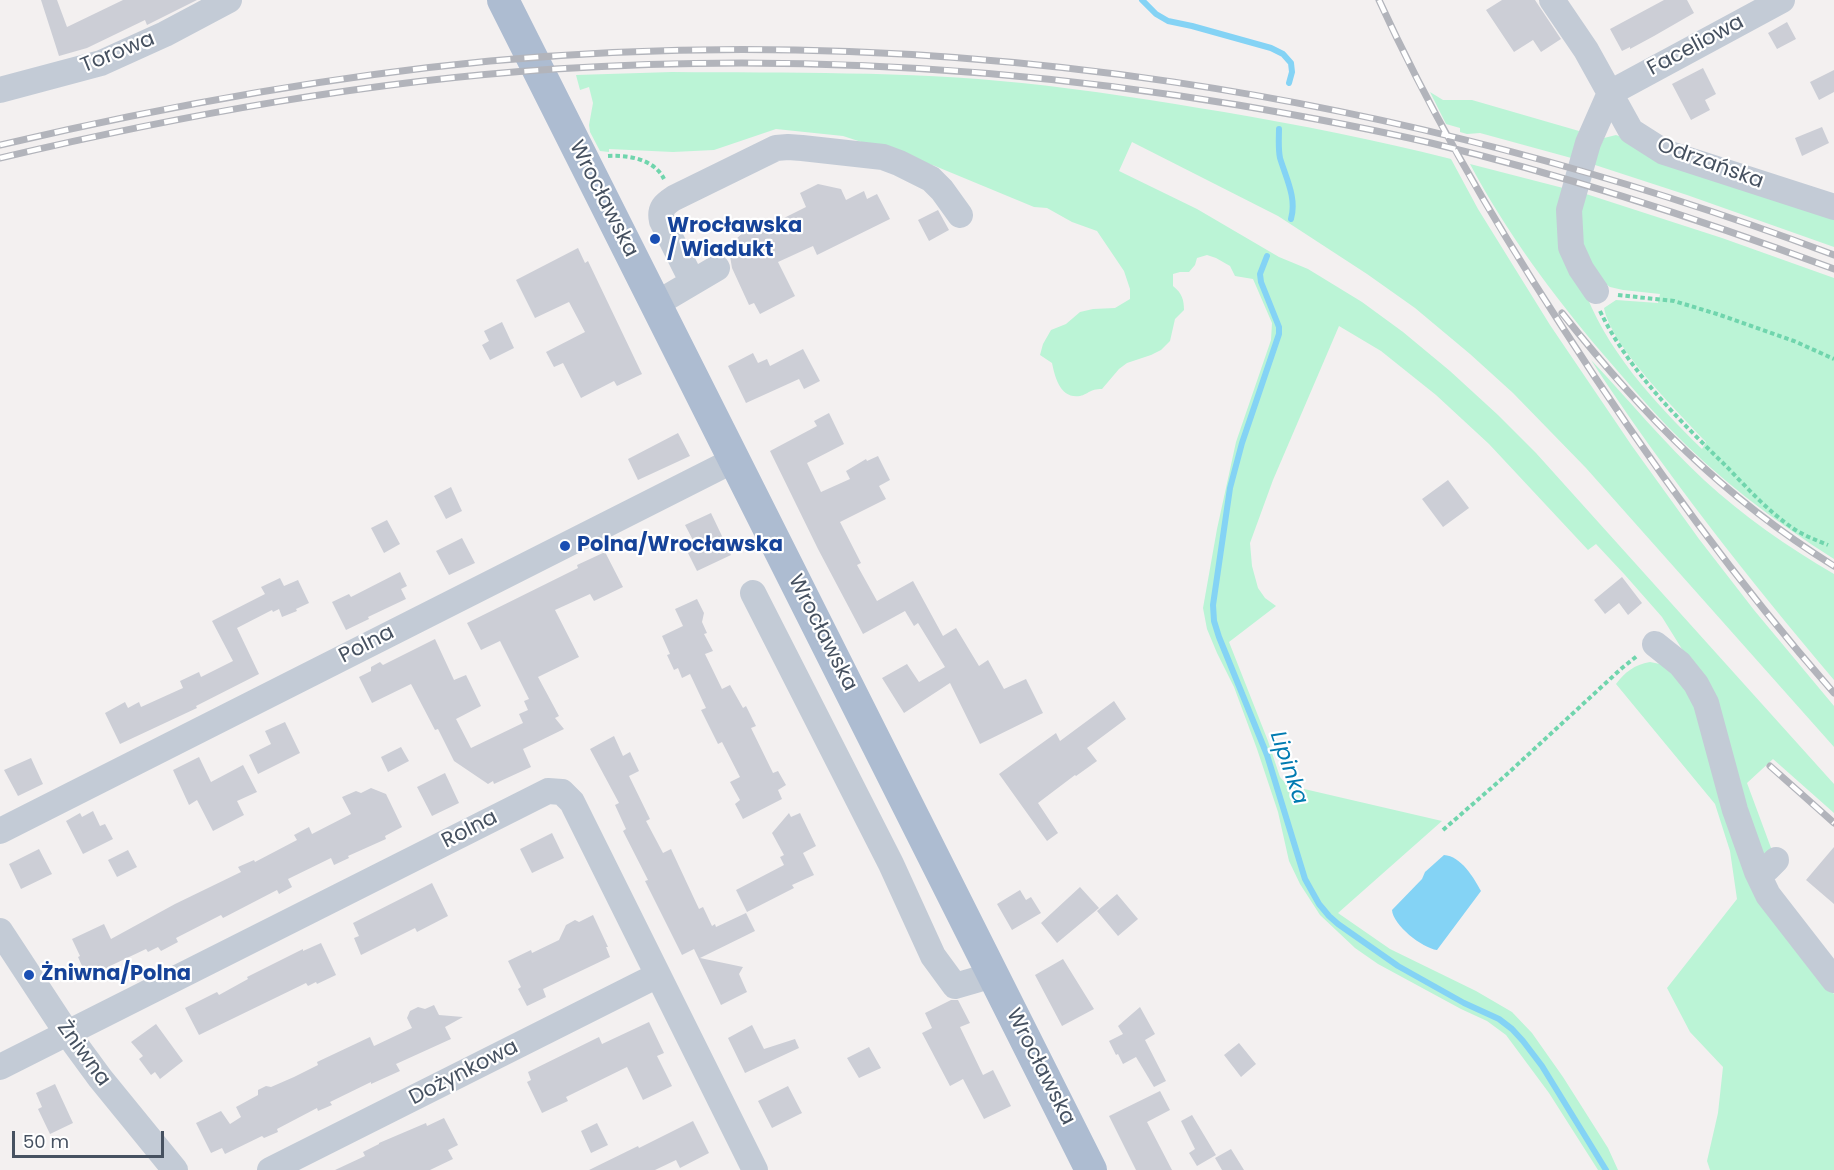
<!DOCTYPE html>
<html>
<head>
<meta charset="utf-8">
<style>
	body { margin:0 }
	#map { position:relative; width:1834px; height:1170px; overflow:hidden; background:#f3f0f0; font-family:Poppins,sans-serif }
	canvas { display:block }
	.scale { position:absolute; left:12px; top:1131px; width:152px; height:27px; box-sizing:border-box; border:3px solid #465160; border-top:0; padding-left:8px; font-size:18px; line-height:21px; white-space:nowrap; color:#465160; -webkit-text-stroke:4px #fff; paint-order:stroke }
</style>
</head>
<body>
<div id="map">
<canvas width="1834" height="1170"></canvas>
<div class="scale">50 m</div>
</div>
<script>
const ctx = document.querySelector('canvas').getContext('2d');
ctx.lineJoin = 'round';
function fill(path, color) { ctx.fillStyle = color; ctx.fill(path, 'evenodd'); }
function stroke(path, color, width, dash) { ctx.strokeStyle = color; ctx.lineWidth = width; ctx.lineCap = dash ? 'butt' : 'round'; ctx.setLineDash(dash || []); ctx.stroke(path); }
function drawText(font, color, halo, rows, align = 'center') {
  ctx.font = font + ' Poppins,sans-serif'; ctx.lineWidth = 4.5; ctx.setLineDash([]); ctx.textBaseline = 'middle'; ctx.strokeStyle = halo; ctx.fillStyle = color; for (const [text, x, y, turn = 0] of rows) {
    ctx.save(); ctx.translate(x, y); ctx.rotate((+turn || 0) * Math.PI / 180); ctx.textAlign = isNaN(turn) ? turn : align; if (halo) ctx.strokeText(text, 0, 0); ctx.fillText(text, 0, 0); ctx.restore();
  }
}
const green = new Path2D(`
	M 672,72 C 788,73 906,71 1022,83 C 1089,90 1157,101 1224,112 C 1300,125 1376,140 1451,159 L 1478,209 L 1550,325 L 1632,446 L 1699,539 L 1754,610 L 1834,706 L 1834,747 L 1586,468 L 1513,393 L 1470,354 L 1415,308 L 1367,274 L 1278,216 L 1132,142 L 1119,171 L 1197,209 L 1279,257 L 1308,269 L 1362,302 L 1403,332 L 1450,371 L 1498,415 L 1536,453 L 1834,784 L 1834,813 L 1773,759 L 1747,783 L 1774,856 L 1762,861 L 1690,662 L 1662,617 L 1625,575 L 1596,544 L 1588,550 L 1489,444 L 1436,395 L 1381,351 L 1339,326 L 1273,480 L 1250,543 L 1252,566 L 1258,588 L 1265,598 L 1276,606 L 1229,642 L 1268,741 L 1280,777 L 1287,785 L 1442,821 L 1338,913 L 1390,949 L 1476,991 L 1512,1012 L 1532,1033 L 1563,1077 L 1608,1148 L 1618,1170 L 1598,1170 L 1549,1093 L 1506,1035 L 1487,1021 L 1461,1009 L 1378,964 L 1355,948 L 1320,915 L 1300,884 L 1289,861 L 1278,812 L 1257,749 L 1234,687 L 1217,653 L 1207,629 L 1203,608 L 1217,529 L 1236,442 L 1271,340 L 1272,323 L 1253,279 L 1235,276 L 1230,266 L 1216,258 L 1207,255 L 1197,258 L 1195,265 L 1189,272 L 1180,272 L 1173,274 L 1173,286 C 1182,293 1184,300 1184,310 L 1175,319 L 1170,341 L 1161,350 L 1151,355 L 1127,363 L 1119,369 L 1102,389 C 1089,389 1089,394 1080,396 C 1060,399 1055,377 1052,363 L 1040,355 L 1043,344 L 1051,330 L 1066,324 L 1080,312 L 1093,309 L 1115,308 L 1130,299 L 1130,289 L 1124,271 L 1097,231 L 1072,222 L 1047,208 L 1034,207 L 935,166 L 843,136 L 776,129 L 714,150 L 673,152 L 609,149 L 609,152 L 600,151 L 590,132 L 589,125 L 593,103 L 589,87 L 580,90 L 576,75 Z
	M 1430,92 L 1443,100 L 1472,100 L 1579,131 L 1575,159 L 1480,133 L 1467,134 L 1460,132 L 1460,128 L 1446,124 Z
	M 1616,135 L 1834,215 L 1834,247 L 1687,195 L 1592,164 L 1604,138 Z
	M 1470,164 L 1567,189 C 1570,210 1573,231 1576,252 C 1578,262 1578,274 1582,284 C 1605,349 1653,401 1702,449 L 1706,442 C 1678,412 1611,346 1604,308 L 1616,300 L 1658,303 L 1660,294 L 1623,290 L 1610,287 L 1600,280 L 1578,245 L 1583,193 L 1722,238 L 1834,278 L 1834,559 C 1774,521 1716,477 1667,426 C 1645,403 1624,378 1603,354 C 1553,295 1506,232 1470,164 Z
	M 1591,360 C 1629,400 1664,443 1704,480 C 1743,516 1788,547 1834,574 L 1834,680 C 1748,578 1664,472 1591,360 Z
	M 1650,662 L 1665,665 L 1676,670 L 1707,731 L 1810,961 L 1834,994 L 1834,1170 L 1710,1170 L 1707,1161 L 1718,1113 L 1723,1067 L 1690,1032 L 1667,988 L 1737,899 L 1730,851 L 1715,804 L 1616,684 C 1625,672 1634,665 1650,662 Z`);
const water = new Path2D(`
	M 1444,855 C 1461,856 1474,878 1481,891 L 1437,950 C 1422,948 1393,925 1392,910 L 1422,879 L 1425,872 Z`);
const stream = new Path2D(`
	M 1142,0 L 1156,14 L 1168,21 L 1192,26 L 1271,48 L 1283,54 L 1291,63 L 1292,72 L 1289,83
	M 1279,129 C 1279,139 1278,148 1280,158 C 1286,178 1297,198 1291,219
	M 1267,256 L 1260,274 L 1261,282 L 1279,327 L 1279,334 L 1242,443 L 1230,488 L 1213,605 L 1214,621 L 1219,637 L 1267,755 L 1305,879 L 1319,904 L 1329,916 L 1338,924 L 1398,966 L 1464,1003 L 1499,1019 L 1512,1029 L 1523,1041 L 1542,1066 L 1606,1170`);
const building = new Path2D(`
	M 41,0 L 57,0 L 67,27 L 123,0 L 197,0 L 147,25 L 145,20 L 87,48 L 59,56 Z
	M 1502,0 L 1535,0 L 1561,39 L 1541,52 L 1533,40 L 1514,52 L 1486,10 Z
	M 1664,0 L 1687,0 L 1694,13 L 1654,36 L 1630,49 L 1630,47 L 1622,51 L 1610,29 Z
	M 1787,22 L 1796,39 L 1777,49 L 1768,33 Z
	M 1703,68 L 1716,94 L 1705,100 L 1710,110 L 1691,120 L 1672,84 Z
	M 1834,70 L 1834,92 L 1819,100 L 1810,82 Z
	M 1822,127 L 1829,143 L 1802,156 L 1795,138 Z
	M 818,184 L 841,189 L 846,200 L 864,191 L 867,199 L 877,194 L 890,219 L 817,255 L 813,246 L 778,262 L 795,296 L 760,314 L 754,303 L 749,305 L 732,268 L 730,256 L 734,241 L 748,228 L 759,223 L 762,229 L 806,207 L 800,193 Z
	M 938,210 L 949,230 L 929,241 L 918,220 Z
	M 578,248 L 585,263 L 588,261 L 642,374 L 617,386 L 614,381 L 581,398 L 563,363 L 554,367 L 546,352 L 585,332 L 569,302 L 535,318 L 516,280 Z
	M 502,322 L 514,348 L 490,360 L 482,345 L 489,341 L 484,331 Z
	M 803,349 L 820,381 L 804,389 L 799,379 L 746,403 L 728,366 L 753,353 L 758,363 L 767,359 L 770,366 Z
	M 829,413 L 844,444 L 807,463 L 821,492 L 850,479 L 846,471 L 866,459 L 867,461 L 878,456 L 890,480 L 879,486 L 886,499 L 840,522 L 861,563 L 857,565 L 877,601 L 913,581 L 943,636 L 956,628 L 979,666 L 988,660 L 1004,689 L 1026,679 L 1043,713 L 980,744 L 950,683 L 904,713 L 882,678 L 907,664 L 919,682 L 945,667 L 918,623 L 914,626 L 905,611 L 863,634 L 818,549 L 770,451 L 817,426 L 814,421 Z
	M 678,433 L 690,456 L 638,480 L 628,459 Z
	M 1448,480 L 1469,508 L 1443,527 L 1422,499 Z
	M 451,487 L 462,511 L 446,519 L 434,496 Z
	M 711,513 L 731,555 L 697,571 L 687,551 L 696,546 L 685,525 Z
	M 387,520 L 400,544 L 384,553 L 371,528 Z
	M 462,538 L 475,563 L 449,575 L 436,551 Z
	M 605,552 L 623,587 L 594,601 L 590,594 L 555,610 L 579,657 L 538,677 L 559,716 L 555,718 L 564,729 L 523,749 L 531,767 L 494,784 L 493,781 L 488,784 L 454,761 L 438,729 L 435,730 L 411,684 L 372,703 L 359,677 L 371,671 L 371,667 L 380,662 L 383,665 L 435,639 L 454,680 L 466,675 L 481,706 L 456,719 L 471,748 L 523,723 L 519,714 L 528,710 L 524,701 L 529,699 L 500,641 L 481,650 L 467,623 L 578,568 L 577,565 Z
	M 400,572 L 407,586 L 401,589 L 406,599 L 368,617 L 369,619 L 346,630 L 332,602 L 349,594 L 351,597 Z
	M 1622,577 L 1642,603 L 1628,615 L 1619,603 L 1605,614 L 1594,600 Z
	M 280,578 L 284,586 L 298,580 L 309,603 L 296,609 L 297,611 L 282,617 L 279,609 L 273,612 L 272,610 L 237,628 L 259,674 L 196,706 L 197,708 L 120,744 L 105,713 L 125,702 L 128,708 L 139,702 L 141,707 L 183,688 L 180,681 L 199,672 L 201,677 L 233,661 L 212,621 L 265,594 L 261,587 Z
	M 697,599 L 704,613 L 702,622 L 707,633 L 704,634 L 713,651 L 705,654 L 722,689 L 730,685 L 743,708 L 746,706 L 756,726 L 751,728 L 773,773 L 778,771 L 786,785 L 778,790 L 782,799 L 743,819 L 735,804 L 740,800 L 730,782 L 740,777 L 722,742 L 718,744 L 701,710 L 706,708 L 690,674 L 682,678 L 678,668 L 674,670 L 667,655 L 670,654 L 662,636 L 683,626 L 675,609 Z
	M 1114,701 L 1126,719 L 1087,748 L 1097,761 L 1076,776 L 1075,775 L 1038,803 L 1058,833 L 1047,841 L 999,774 L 1056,733 L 1060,741 Z
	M 285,722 L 300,753 L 258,774 L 249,755 L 271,744 L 265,731 Z
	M 614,736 L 623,756 L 630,752 L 639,771 L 629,776 L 650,819 L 646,821 L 663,853 L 671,849 L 699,909 L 703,907 L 712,926 L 715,924 L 716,927 L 746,913 L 755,931 L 700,958 L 743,967 L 739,974 L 747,992 L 721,1005 L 694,949 L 682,955 L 645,881 L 648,880 L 623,831 L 626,829 L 615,805 L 619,803 L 590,749 Z
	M 401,747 L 409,761 L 388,772 L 381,757 Z
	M 199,757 L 211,782 L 243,765 L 257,792 L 237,801 L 244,815 L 213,831 L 197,800 L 189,805 L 173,770 Z
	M 31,758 L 43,784 L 18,796 L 4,770 Z
	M 445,773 L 459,803 L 432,816 L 417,787 Z
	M 371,788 L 386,794 L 402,827 L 385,836 L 386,839 L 348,856 L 349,858 L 334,865 L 331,858 L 288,879 L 292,887 L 279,894 L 277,890 L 223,918 L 221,915 L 176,938 L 178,942 L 161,951 L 158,947 L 148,952 L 146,949 L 110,966 L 111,969 L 96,976 L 95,973 L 87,977 L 78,957 L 80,956 L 72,939 L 104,924 L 111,939 L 175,904 L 241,872 L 238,867 L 254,860 L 255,862 L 297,840 L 294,835 L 309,827 L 312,834 L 351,814 L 342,797 L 356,791 L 361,793 Z
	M 93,811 L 100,826 L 105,824 L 113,839 L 83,854 L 66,821 L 80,813 L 82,817 Z
	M 789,813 L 791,817 L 800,813 L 816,846 L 803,853 L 814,875 L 792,885 L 794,888 L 747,912 L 736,890 L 784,865 L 780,857 L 784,855 L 772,833 Z
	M 552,833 L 564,858 L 532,873 L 520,849 Z
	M 1834,847 L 1834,904 L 1806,880 Z
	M 39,849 L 52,874 L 21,889 L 9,864 Z
	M 128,850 L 137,867 L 117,877 L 108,860 Z
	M 432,883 L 448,916 L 417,932 L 415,928 L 361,955 L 354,938 L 359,936 L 353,923 Z
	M 1080,887 L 1099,908 L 1057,943 L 1041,923 Z
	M 1020,890 L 1026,900 L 1031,897 L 1041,913 L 1012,930 L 997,904 Z
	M 1117,894 L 1138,919 L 1118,936 L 1097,911 Z
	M 593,915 L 608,947 L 606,947 L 610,957 L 543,989 L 546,997 L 527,1006 L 518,989 L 521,987 L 508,961 L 531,950 L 532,953 L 559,940 L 566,925 L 575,920 L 579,922 Z
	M 321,943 L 336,975 L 317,984 L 316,982 L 308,986 L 306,983 L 199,1035 L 185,1008 L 217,992 L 219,995 L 248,979 L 247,977 L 303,949 L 303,951 Z
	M 1063,959 L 1094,1009 L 1062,1026 L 1035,975 Z
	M 951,1000 L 958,1000 L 970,1023 L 960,1027 L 983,1075 L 993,1070 L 1011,1106 L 984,1119 L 963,1079 L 950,1086 L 922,1033 L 932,1028 L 925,1013 Z
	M 434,1005 L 439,1015 L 463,1017 L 445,1027 L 451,1039 L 396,1064 L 400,1071 L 371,1084 L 371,1082 L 330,1102 L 332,1105 L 318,1111 L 317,1108 L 277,1129 L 278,1132 L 264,1138 L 262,1136 L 225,1154 L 222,1148 L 211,1153 L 196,1123 L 221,1111 L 230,1124 L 241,1117 L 236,1107 L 258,1095 L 258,1090 L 266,1086 L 271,1087 L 294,1077 L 318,1065 L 317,1062 L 370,1037 L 374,1046 L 412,1028 L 407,1018 L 410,1011 L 418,1007 L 425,1009 Z
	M 1140,1007 L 1155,1034 L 1145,1040 L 1166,1081 L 1154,1087 L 1136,1057 L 1123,1064 L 1118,1054 L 1116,1055 L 1109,1041 L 1123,1034 L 1118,1026 Z
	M 649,1022 L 664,1053 L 657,1056 L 672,1086 L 643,1100 L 627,1067 L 566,1097 L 568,1101 L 542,1113 L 527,1082 L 531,1080 L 528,1072 L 599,1037 L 602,1044 Z
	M 156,1024 L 183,1061 L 160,1079 L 155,1072 L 151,1075 L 139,1059 L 143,1056 L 131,1042 Z
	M 752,1025 L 764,1049 L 795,1039 L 799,1048 L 745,1073 L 728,1038 Z
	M 1239,1043 L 1256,1064 L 1241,1077 L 1224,1055 Z
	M 869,1047 L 881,1068 L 859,1078 L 847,1058 Z
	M 55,1084 L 73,1123 L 50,1134 L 38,1109 L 42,1107 L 36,1093 Z
	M 788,1086 L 802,1113 L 772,1128 L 758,1101 Z
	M 1160,1091 L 1170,1110 L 1147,1122 L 1172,1170 L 1136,1170 L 1109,1116 Z
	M 1192,1115 L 1216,1155 L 1197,1166 L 1189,1153 L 1195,1149 L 1181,1121 Z
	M 444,1118 L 458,1145 L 448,1150 L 453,1159 L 430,1170 L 335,1170 L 365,1156 L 363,1152 L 379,1144 L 379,1143 L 426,1123 L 427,1126 Z
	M 693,1121 L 709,1153 L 680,1168 L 676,1160 L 655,1170 L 589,1170 L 638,1146 L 639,1148 Z
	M 597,1123 L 608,1145 L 591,1153 L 581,1131 Z
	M 1231,1149 L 1244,1170 L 1222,1170 L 1215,1158 Z`);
const path = new Path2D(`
	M 608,156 C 629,155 654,159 664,179
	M 1618,295 L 1674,301 L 1717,314 L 1794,341 L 1834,359
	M 1600,311 C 1628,370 1680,421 1727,467 C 1748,489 1769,512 1794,529 C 1805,536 1816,540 1828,545
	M 1443,830 L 1505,776 L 1622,668 L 1637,656`);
const minor = new Path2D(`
	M 1552,0 L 1586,50 L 1631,131 L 1664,152 L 1834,207
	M 0,90 L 101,63 L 165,34 L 229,0
	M 692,281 L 662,221 C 659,208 665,204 674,198 L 776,148 L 788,147 L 802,148 L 883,157 L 899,163 L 931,179 L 942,190 L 960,215
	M 1596,291 L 1581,269 L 1571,247 L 1569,210 L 1588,143 L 1610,93 L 1782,0
	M 656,304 L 717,268
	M 753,593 L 891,864 L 933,956 L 955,986 L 993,975
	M 1655,644 L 1680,664 L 1696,684 L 1706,703 L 1735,810 L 1757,872
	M 0,831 L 734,460
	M 1776,860 L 1767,869 L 1757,872 L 1768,895 L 1834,980
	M 0,931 L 67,1033 L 100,1078 L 175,1170
	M 0,1067 L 548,791 L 562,792 L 572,802 L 755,1170
	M 270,1170 L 658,975`);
const major = new Path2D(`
	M 503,0 L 1091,1170`);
const rail = new Path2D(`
	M 1379,0 C 1431,114 1493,220 1561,325 C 1643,453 1733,578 1834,693
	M 0,145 C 162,107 324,77 490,61 C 946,19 1407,94 1834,255
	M 0,158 C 183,115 368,81 555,69 C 783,54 1012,67 1238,105 C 1302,116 1367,128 1431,143 C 1568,176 1702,220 1834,269
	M 1562,313 C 1643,415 1723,497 1834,566
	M 1770,766 L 1834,823`);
const markers = [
	[655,239,6,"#1a4fb4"],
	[565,546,6,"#1a4fb4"],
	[29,975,6,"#1a4fb4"]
];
const streetNames = [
	["Faceliowa",1696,46,-28],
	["Torowa",118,53,-22],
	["Odrzańska",1710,164,20],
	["Wrocławska",603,199,63],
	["Wrocławska",822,633,63],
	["Polna",367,645,-27],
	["Rolna",470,830,-27],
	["Żniwna",83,1054,54],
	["Wrocławska",1040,1067,63],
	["Dożynkowa",464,1073,-27]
];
const transitNames = [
	["Wrocławska",667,227],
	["/ Wiadukt",667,251],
	["Polna/Wrocławska",577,546],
	["Żniwna/Polna",41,975]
];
const waterNames = [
	["Lipinka",1288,768,71]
];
fill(green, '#bbf4d6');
fill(water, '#84d3f5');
stroke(stream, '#84d3f5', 6);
fill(building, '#ccced6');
stroke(path, '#70d5ad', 4, [4.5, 3]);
stroke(minor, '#c3cbd6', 26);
stroke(major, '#adbcd1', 32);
stroke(rail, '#b2b4bb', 7);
stroke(rail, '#fff', 4.5, [14]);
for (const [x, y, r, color] of markers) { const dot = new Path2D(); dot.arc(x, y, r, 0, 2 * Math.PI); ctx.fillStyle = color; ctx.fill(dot); stroke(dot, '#fff', 2); }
drawText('21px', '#465160', '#fff', streetNames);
drawText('bold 21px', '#164399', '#fff', transitNames, 'left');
drawText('italic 22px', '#017bb1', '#fff', waterNames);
</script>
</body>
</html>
